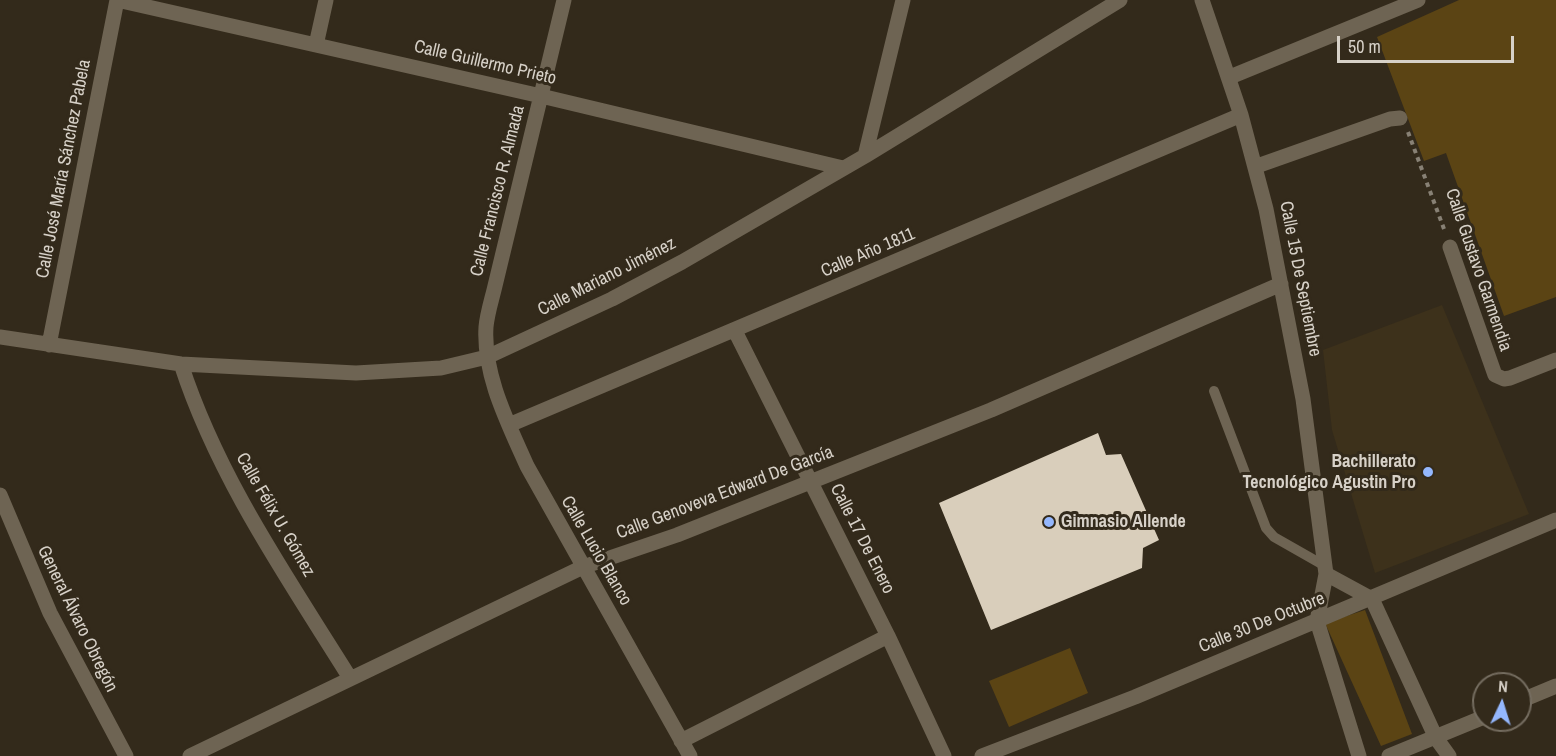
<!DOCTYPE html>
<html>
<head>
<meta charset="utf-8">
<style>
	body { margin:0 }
	#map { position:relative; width:1556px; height:756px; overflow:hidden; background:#332a1b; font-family:"Archivo Narrow",sans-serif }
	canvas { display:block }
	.north { position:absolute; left:1472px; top:672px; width:60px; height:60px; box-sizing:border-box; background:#332a1b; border:2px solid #756d60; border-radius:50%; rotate:4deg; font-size:16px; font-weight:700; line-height:24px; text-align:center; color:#d7d1c8 }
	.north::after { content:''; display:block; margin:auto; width:21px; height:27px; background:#94b7fd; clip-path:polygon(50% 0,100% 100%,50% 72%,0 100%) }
	.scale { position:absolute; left:1337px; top:36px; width:177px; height:27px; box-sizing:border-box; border:3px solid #d7d1c8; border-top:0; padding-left:8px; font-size:18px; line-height:21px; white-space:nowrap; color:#d7d1c8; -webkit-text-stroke:4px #332a1b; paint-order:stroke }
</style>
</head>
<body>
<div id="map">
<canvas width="1556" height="756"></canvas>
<div class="north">N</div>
<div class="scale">50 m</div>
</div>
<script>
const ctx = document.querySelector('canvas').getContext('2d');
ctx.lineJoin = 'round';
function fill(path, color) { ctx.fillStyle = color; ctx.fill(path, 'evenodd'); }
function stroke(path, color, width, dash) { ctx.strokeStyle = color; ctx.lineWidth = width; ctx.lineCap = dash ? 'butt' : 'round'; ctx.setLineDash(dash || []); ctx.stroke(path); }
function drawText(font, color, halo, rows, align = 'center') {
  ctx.font = font + ' "Archivo Narrow",sans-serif'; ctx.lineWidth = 6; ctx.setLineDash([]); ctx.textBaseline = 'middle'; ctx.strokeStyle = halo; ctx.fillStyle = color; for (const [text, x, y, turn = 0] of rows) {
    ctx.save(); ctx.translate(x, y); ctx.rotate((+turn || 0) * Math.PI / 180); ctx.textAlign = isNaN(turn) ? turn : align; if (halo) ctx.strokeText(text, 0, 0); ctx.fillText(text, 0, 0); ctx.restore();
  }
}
const built = new Path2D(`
	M 1442,305 L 1529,514 L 1375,573 L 1332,430 L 1323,350 Z`);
const green = new Path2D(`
	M 1459,0 L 1556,0 L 1556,297 L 1504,316 L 1446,153 L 1424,161 L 1377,37 Z
	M 1365,610 L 1412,734 L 1381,746 L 1325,623 Z
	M 1070,648 L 1088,693 L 1009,727 L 989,681 Z`);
const building = new Path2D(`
	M 1098,433 L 1106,455 L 1121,454 L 1159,540 L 1143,548 L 1142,568 L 991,630 L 939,503 Z`);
const path = new Path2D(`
	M 1408,132 L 1444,229`);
const lane = new Path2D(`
	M 1214,391 L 1266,528 L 1274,537 L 1325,566`);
const street = new Path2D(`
	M 117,0 L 541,96 L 843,168
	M 564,0 L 494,290 C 491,302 487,315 486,327 C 483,375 508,423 527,466 L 690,756
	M 1202,0 L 1241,115 L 1266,209 L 1303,399 L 1326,574 L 1317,621 L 1359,756
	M 316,45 L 326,0
	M 1230,77 L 1418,0
	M 865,156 L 903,0
	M 1257,166 L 1390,119 L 1400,118
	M 1450,247 L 1495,375 L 1504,379 L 1510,378 L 1556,360
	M 735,331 L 888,636 L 944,756
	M 0,337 L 181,364 L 356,373 L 441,368 L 487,357 L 612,299 L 682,262 L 865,156 L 1120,0
	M 49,345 L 117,0
	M 181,364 C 218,478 287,577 350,678
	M 509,425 L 1241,115
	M 1326,574 L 1372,599 L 1436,738 L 1449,756
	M 1520,701 L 1556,686
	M 681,741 L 888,636
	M 190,756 L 583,567 L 677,535 L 991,410 L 1281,284
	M 982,756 L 1135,697 L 1556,520
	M 1389,756 L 1484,717`);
const secondary = new Path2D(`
	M 0,495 L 50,613 L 126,756`);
const markers = [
	[1428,472,6,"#94b7fd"],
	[1049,522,6,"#94b7fd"]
];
const streetNames = [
	["Calle Guillermo Prieto",485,63,13],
	["Calle José María Sánchez Pabela",64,169,-79],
	["Calle Francisco R. Almada",498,191,-76],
	["Calle Año 1811",868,253,-23],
	["Calle Gustavo Garmendia",1478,270,71],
	["Calle Mariano Jiménez",607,277,-27],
	["Calle 15 De Septiembre",1300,279,79],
	["Calle Genoveva Edward De García",725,493,-21],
	["Calle Félix U. Gómez",275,515,60],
	["Calle 17 De Enero",862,539,63],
	["Calle Lucio Blanco",596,551,60],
	["General Álvaro Obregón",77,619,64],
	["Calle 30 De Octubre",1262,623,-22]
];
const poiNames = [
	["Bachillerato",1416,462],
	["Tecnológico Agustin Pro",1416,483],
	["Gimnasio Allende",1061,522,"left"]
];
fill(built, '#3d311b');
fill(green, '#5b4414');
fill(building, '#d9cebb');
stroke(path, '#888175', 4, [4.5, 4.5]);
stroke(lane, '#6e6453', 10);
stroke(street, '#6e6453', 15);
stroke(secondary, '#6e6453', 15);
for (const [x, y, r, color] of markers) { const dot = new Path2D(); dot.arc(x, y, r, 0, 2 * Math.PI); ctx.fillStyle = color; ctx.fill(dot); stroke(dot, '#332a1b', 2); }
drawText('18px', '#d7d1c8', '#332a1b', streetNames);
drawText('bold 18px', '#d7d1c8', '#332a1b', poiNames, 'right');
</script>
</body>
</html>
